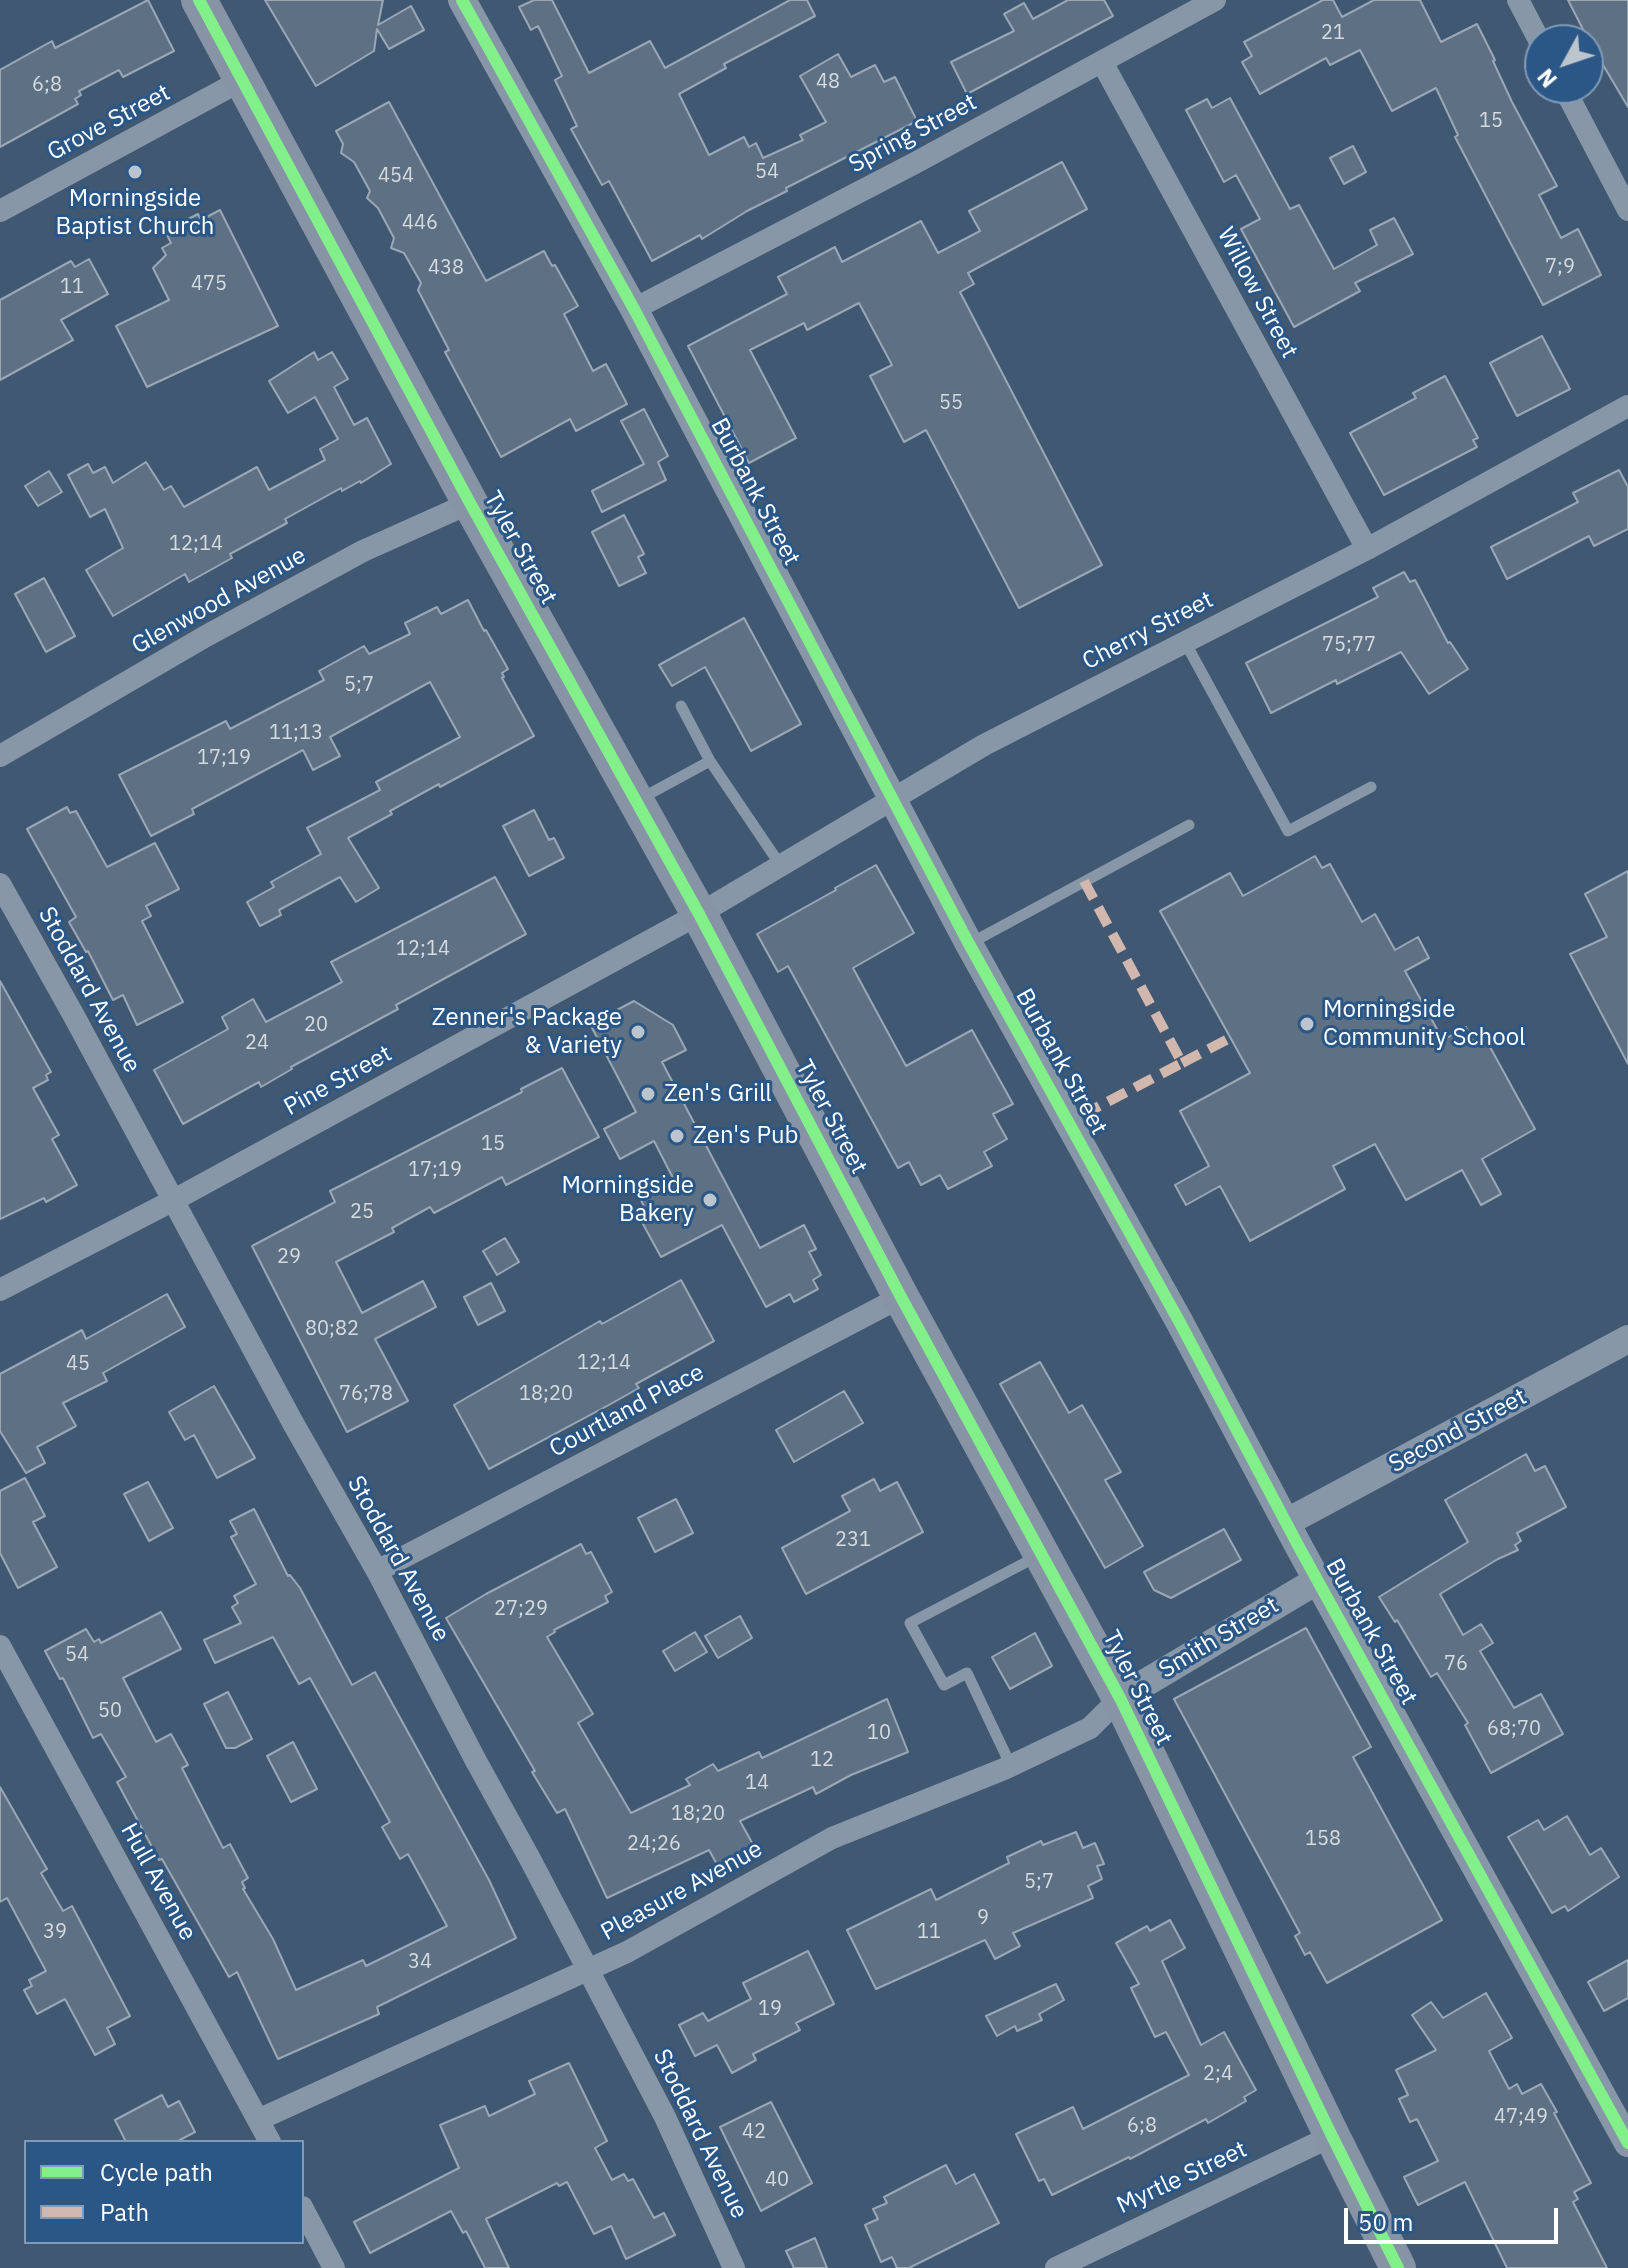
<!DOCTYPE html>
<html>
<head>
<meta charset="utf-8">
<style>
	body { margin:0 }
	#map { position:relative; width:1628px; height:2268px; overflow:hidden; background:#405872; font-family:"IBM Plex Sans",sans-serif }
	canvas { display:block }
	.legend { position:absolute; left:24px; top:2140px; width:280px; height:104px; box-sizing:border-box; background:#2b5787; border:2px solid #809ab7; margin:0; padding:10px 14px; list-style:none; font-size:24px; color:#fff }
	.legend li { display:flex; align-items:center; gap:16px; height:40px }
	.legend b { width:40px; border:2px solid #809ab7 }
	.north { position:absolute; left:1524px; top:24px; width:80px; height:80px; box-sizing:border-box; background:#2b5787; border:2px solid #809ab7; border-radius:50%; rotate:230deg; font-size:22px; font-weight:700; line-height:32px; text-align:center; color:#fff }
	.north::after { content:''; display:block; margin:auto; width:28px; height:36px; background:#bcc5ce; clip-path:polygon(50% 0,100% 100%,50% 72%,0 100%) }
	.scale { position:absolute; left:1344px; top:2208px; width:214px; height:36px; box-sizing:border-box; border:4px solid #fff; border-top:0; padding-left:10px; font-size:24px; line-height:28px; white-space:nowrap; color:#fff; -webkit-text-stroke:6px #2b5787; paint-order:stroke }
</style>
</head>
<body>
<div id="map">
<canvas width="1628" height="2268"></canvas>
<ul class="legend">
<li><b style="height:10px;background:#82f089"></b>Cycle path</li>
<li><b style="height:10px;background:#d1b7ad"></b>Path</li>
</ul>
<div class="north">N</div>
<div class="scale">50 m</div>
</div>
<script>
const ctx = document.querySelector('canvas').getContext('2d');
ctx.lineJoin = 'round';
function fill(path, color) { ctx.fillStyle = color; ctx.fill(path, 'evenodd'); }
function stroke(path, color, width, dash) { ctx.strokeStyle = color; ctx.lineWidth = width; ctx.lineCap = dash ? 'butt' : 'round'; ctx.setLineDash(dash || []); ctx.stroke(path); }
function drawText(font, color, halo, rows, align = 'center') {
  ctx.font = font + ' "IBM Plex Sans",sans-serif'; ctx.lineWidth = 6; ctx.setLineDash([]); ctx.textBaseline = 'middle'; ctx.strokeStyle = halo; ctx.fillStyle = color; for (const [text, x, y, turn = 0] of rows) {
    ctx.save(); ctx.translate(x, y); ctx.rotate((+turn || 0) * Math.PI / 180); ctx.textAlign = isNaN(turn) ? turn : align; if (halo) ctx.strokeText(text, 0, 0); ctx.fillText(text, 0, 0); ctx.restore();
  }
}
const building = new Path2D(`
	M 148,0 L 174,51 L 123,77 L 119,70 L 79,91 L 81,95 L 75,99 L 78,104 L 0,147 L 0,70 L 52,41 L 55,48 Z
	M 265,0 L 383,0 L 378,25 L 411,6 L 424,30 L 389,49 L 377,29 L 374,51 L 316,86 Z
	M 534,0 L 552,0 L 589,73 L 650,41 L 665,68 L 790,0 L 807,0 L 815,16 L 724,64 L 726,68 L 679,94 L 709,155 L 744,137 L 749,147 L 756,143 L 763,158 L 803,140 L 800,135 L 826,122 L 800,76 L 838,54 L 851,77 L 875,65 L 884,82 L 895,77 L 917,121 L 786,188 L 787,191 L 747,211 L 702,239 L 700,235 L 652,261 L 609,181 L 602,185 L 571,129 L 577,126 L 555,80 L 562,76 L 538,26 L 531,30 L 519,7 Z
	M 1068,0 L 1104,0 L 1113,16 L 967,94 L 951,62 L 1014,31 L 1004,14 L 1024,3 L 1033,19 Z
	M 1323,0 L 1333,0 L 1342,17 L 1374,0 L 1420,0 L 1441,42 L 1477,24 L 1495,60 L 1493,61 L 1512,102 L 1557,186 L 1539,195 L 1561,238 L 1578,229 L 1601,275 L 1543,305 L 1455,137 L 1458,135 L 1436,88 L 1392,111 L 1360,50 L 1330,65 L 1326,58 L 1260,94 L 1242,62 L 1252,56 L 1244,42 Z
	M 1568,0 L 1628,0 L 1628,107 L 1590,43 Z
	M 1230,98 L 1290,209 L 1299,205 L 1334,269 L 1377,245 L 1370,230 L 1394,218 L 1413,254 L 1355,283 L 1360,291 L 1294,327 L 1241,229 L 1260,219 L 1236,175 L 1224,182 L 1186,110 L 1207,99 L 1212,108 Z
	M 389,102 L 486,281 L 544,251 L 552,266 L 555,265 L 578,306 L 564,314 L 593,371 L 606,364 L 627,404 L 576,431 L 570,419 L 501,457 L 445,352 L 449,350 L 418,290 L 421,283 L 404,253 L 391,248 L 394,238 L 378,208 L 367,198 L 370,191 L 354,162 L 341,153 L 343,144 L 336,131 Z
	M 1353,146 L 1366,172 L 1344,184 L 1330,158 Z
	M 1062,162 L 1087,209 L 968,273 L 974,284 L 960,292 L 1102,565 L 1019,608 L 926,430 L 904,442 L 870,376 L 892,365 L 859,303 L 807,330 L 804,323 L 750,350 L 796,438 L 749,463 L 688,346 L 787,294 L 778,277 L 835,247 L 842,262 L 921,221 L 938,253 L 980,231 L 969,211 Z
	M 220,210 L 278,326 L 147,387 L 116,326 L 169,300 L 153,268 L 166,255 L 162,248 L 171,243 L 165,231 L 198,214 L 201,220 Z
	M 89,259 L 108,294 L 61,320 L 73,340 L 0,380 L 0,300 L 71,261 L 75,267 Z
	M 1542,336 L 1570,389 L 1517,416 L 1490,363 Z
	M 314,352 L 318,360 L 332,352 L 348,379 L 334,387 L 354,425 L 367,418 L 391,464 L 361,483 L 360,481 L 342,491 L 341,488 L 285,519 L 287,523 L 230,554 L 232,558 L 189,582 L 185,574 L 113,616 L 86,570 L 123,548 L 105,509 L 90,517 L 68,475 L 88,464 L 93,473 L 105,467 L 113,483 L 146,462 L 164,490 L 171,486 L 184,507 L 257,467 L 269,490 L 325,460 L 320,449 L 338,439 L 315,397 L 288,413 L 269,381 Z
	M 1445,376 L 1478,438 L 1473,440 L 1477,447 L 1384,495 L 1350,433 L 1416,398 L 1413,393 Z
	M 644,409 L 668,456 L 658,462 L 666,480 L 602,512 L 592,491 L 644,464 L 621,421 Z
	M 1619,470 L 1628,487 L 1628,529 L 1594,546 L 1589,536 L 1507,579 L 1491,547 L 1578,502 L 1573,493 Z
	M 49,471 L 62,492 L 38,506 L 25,486 Z
	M 624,515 L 644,554 L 638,557 L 646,573 L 619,586 L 592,532 Z
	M 1404,572 L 1410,582 L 1415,580 L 1448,643 L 1450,642 L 1468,669 L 1429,694 L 1401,652 L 1337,684 L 1336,680 L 1271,713 L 1246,663 L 1378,597 L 1373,588 Z
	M 44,578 L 75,636 L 46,652 L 15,594 Z
	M 468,600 L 484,631 L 486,630 L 508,669 L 502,673 L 504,677 L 502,678 L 534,736 L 440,787 L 439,784 L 390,811 L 392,814 L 348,838 L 379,888 L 356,902 L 340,877 L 279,910 L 281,915 L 260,926 L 247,902 L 274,887 L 271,882 L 321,854 L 307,828 L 380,790 L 376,782 L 460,737 L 430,682 L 330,737 L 340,756 L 313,770 L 303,750 L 192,809 L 194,814 L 151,836 L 119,775 L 226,721 L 230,729 L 324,680 L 319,671 L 364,646 L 369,654 L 410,634 L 405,623 L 437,607 L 441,614 Z
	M 744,618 L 801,724 L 751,751 L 705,667 L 672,686 L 659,665 Z
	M 67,807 L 70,813 L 76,811 L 107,867 L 155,843 L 179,889 L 146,906 L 151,916 L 142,921 L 183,1002 L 137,1025 L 123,995 L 113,1000 L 88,951 L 86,952 L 69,922 L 76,917 L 27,829 Z
	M 534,810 L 549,840 L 554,838 L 564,858 L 529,876 L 503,826 Z
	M 1315,856 L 1322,868 L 1330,864 L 1362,922 L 1375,914 L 1395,950 L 1418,937 L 1429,958 L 1405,971 L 1443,1040 L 1466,1027 L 1473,1041 L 1484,1036 L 1535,1129 L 1482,1159 L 1501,1194 L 1481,1205 L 1462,1170 L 1406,1200 L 1375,1144 L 1333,1166 L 1345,1189 L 1250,1241 L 1220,1186 L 1186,1205 L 1175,1185 L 1209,1166 L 1180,1111 L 1250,1073 L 1160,911 L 1230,873 L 1243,896 Z
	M 876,865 L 914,933 L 853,968 L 906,1066 L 972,1030 L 1013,1104 L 993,1114 L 1007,1139 L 984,1152 L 992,1166 L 948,1189 L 940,1175 L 921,1185 L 909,1162 L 898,1168 L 788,966 L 778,972 L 757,934 L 836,890 L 835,888 Z
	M 1628,871 L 1628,1064 L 1570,954 L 1607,937 L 1585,894 Z
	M 495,877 L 526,934 L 396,1005 L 398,1009 L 291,1067 L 292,1069 L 261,1087 L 259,1082 L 183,1124 L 154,1070 L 228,1029 L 222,1017 L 253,999 L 266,1022 L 342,982 L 331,962 Z
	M 0,981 L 51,1072 L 46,1075 L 48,1080 L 33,1088 L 59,1135 L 52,1139 L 77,1185 L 46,1202 L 44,1198 L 0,1219 Z
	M 634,1001 L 673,1025 L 686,1050 L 662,1062 L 760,1248 L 804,1225 L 816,1249 L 809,1252 L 821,1275 L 813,1280 L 818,1289 L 794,1302 L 790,1294 L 766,1307 L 722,1225 L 661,1257 L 638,1215 L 646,1211 L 641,1200 L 675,1182 L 654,1141 L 620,1159 L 604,1129 L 636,1112 L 590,1024 Z
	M 562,1068 L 599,1137 L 506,1185 L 502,1177 L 434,1213 L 430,1207 L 392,1228 L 394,1232 L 336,1262 L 362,1313 L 423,1281 L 436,1307 L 375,1339 L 408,1401 L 347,1432 L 252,1246 L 335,1202 L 330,1191 L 522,1092 L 521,1089 Z
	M 505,1238 L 519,1262 L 497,1275 L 483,1251 Z
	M 681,1280 L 714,1341 L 636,1384 L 639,1388 L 607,1406 L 489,1469 L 454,1405 L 600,1321 L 602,1324 Z
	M 491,1283 L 505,1311 L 478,1325 L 464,1297 Z
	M 167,1294 L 185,1327 L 103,1373 L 107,1381 L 63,1403 L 76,1426 L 37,1447 L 45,1463 L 26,1473 L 0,1431 L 0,1374 L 82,1330 L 86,1339 Z
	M 1040,1362 L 1069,1413 L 1082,1405 L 1121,1472 L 1105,1480 L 1143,1546 L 1105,1568 L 1000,1384 Z
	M 214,1386 L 255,1458 L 217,1478 L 194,1435 L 185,1440 L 169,1412 Z
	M 844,1391 L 863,1423 L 794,1462 L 776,1430 Z
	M 1526,1454 L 1535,1471 L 1545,1466 L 1566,1507 L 1517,1533 L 1521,1541 L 1515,1545 L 1518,1550 L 1498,1559 L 1440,1594 L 1463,1635 L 1481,1624 L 1493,1643 L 1480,1651 L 1514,1708 L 1541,1694 L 1563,1734 L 1491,1773 L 1465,1725 L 1468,1723 L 1437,1673 L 1431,1677 L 1397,1620 L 1395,1622 L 1379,1597 L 1468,1542 L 1445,1500 Z
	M 25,1478 L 45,1516 L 33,1522 L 57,1567 L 18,1588 L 0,1553 L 0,1491 Z
	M 874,1479 L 880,1491 L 897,1482 L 923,1532 L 806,1594 L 782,1548 L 850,1511 L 842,1496 Z
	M 148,1482 L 173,1528 L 149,1541 L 124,1494 Z
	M 676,1499 L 693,1533 L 655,1552 L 638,1518 Z
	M 254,1509 L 288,1576 L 290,1575 L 300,1588 L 352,1685 L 375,1672 L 489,1880 L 516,1938 L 377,2007 L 379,2014 L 278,2059 L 237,1972 L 229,1977 L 162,1859 L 159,1860 L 117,1782 L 126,1777 L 101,1734 L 93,1738 L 63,1678 L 60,1679 L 45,1651 L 86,1629 L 94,1642 L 99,1639 L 101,1643 L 161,1612 L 181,1649 L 123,1678 L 156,1742 L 171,1734 L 188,1765 L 182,1768 L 223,1848 L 230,1844 L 248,1878 L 242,1882 L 245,1888 L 243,1889 L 273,1939 L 296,1990 L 363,1960 L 366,1966 L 447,1926 L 408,1854 L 400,1859 L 382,1827 L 390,1822 L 310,1678 L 299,1684 L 273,1637 L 215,1663 L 204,1640 L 241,1623 L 232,1607 L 238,1603 L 234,1596 L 256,1584 L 231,1537 L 237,1534 L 230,1521 Z
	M 1224,1529 L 1241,1560 L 1171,1598 L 1154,1590 L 1144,1572 Z
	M 581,1544 L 586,1554 L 591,1552 L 612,1592 L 605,1596 L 608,1602 L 554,1630 L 555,1632 L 547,1637 L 593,1714 L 578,1723 L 631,1813 L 690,1785 L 686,1779 L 713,1764 L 718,1771 L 759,1752 L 762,1758 L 887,1699 L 908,1752 L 851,1775 L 816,1794 L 813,1787 L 740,1821 L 755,1848 L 719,1868 L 709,1850 L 607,1898 L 565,1809 L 557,1813 L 532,1772 L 535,1771 L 446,1618 L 486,1594 Z
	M 740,1616 L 752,1638 L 718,1658 L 705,1636 Z
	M 1306,1628 L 1371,1747 L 1353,1757 L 1442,1920 L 1327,1983 L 1310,1952 L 1305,1955 L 1295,1936 L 1300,1933 L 1174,1699 Z
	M 695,1632 L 707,1652 L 675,1671 L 663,1651 Z
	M 1035,1633 L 1052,1666 L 1010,1689 L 992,1657 Z
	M 228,1692 L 252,1739 L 235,1748 L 226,1748 L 204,1704 Z
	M 293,1742 L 317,1789 L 291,1802 L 267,1756 Z
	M 0,1787 L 47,1869 L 41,1873 L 63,1911 L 72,1906 L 130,2016 L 107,2028 L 115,2044 L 95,2055 L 65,1999 L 37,2014 L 24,1990 L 32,1986 L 29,1980 L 46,1971 L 7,1898 L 0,1902 Z
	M 1567,1816 L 1590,1855 L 1601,1848 L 1619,1877 L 1568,1911 L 1565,1906 L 1552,1913 L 1508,1837 L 1538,1820 L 1544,1830 Z
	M 1076,1832 L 1083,1848 L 1095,1843 L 1104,1864 L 1097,1866 L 1102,1879 L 1088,1886 L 1093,1898 L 1013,1933 L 1020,1946 L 995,1959 L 985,1940 L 876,1989 L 847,1930 L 931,1889 L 936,1900 L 1009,1863 L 1007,1857 L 1041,1841 L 1043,1845 Z
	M 1170,1920 L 1185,1948 L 1162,1961 L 1201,2045 L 1224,2032 L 1256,2090 L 1244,2097 L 1246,2101 L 1208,2123 L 1206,2119 L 1130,2159 L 1129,2157 L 1052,2195 L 1044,2179 L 1039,2181 L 1016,2134 L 1073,2107 L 1083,2129 L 1189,2075 L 1166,2032 L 1155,2037 L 1131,1988 L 1139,1984 L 1116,1943 L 1147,1926 L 1150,1931 Z
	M 808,1951 L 834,2004 L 796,2023 L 800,2030 L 753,2054 L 756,2060 L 732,2073 L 717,2045 L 695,2056 L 679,2025 L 703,2013 L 708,2021 L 751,1999 L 743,1983 Z
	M 1628,1960 L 1628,1998 L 1604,2011 L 1588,1982 Z
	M 1056,1984 L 1064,2000 L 1039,2014 L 1042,2020 L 1017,2031 L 1015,2026 L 997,2036 L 986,2016 Z
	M 1486,1993 L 1512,2038 L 1489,2051 L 1509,2089 L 1517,2084 L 1522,2094 L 1541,2084 L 1557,2112 L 1554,2113 L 1591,2183 L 1574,2192 L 1578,2199 L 1573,2202 L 1607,2268 L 1507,2268 L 1465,2182 L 1418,2205 L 1404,2177 L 1438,2161 L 1417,2119 L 1410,2122 L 1399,2099 L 1408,2095 L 1396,2070 L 1436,2050 L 1412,2015 L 1431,2002 L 1443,2018 Z
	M 569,2063 L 607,2141 L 595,2148 L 612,2180 L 624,2174 L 628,2181 L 633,2179 L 654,2218 L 664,2213 L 675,2235 L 626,2259 L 611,2226 L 594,2234 L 567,2182 L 559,2186 L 557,2183 L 486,2219 L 509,2268 L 485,2268 L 466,2231 L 463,2233 L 451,2211 L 370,2253 L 354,2222 L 459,2168 L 440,2125 L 485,2106 L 489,2116 L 535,2094 L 529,2081 Z
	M 162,2095 L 168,2107 L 179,2101 L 195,2132 L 176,2142 L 126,2142 L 115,2120 Z
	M 771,2102 L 812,2183 L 761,2211 L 720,2127 Z
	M 946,2165 L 956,2184 L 974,2174 L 999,2223 L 909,2268 L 897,2268 L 892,2257 L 881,2262 L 865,2225 L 878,2219 L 873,2209 L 887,2203 L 884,2197 Z
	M 815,2238 L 827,2268 L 794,2268 L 786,2251 Z`);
const service = new Path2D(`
	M 1185,642 L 1288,831 L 1371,787
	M 710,761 L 781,866
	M 640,799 L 710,761 L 681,706
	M 969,944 L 1189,825
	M 1011,1766 L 967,1673 L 944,1685 L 910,1623 L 1038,1556`);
const minor = new Path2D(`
	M 1518,0 L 1540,42
	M 1102,62 L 1367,549
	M 1564,88 L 1628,210
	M 0,211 L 242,80
	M 634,309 L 915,163 L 1215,0
	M 0,756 L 206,636 L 363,551 L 470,503
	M 0,884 L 74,1016 L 293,1423 L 377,1571 L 476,1761 L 530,1859 L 665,2117 L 734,2268
	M 0,1290 L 174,1200 L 699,914 L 984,745 L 1367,549 L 1628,406
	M 377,1571 L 901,1297
	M 0,1646 L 270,2142
	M 260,2119 L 627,1952 L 832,1838 L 1004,1769 L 1090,1728 L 1120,1698
	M 302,2207 L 334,2268
	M 1056,2268 L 1332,2136`);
const tertiary = new Path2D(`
	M 462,0 L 634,309 L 969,944 L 1179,1321 L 1299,1547 L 1628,2143
	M 1287,1522 L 1628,1339
	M 1120,1698 L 1318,1580`);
const primary = new Path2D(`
	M 199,0 L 470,503 L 699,914 L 901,1297 L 1120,1698 L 1332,2136 L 1398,2268`);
const quiet = new Path2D(`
	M 1084,881 L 1182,1063 L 1092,1110
	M 1182,1063 L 1230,1038`);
const cycleway = new Path2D(`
	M 199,0 L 470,503 L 699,914 L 901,1297 L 1120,1698 L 1332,2136 L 1398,2268
	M 462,0 L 634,309 L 969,944 L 1179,1321 L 1299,1547 L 1628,2143`);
const markers = [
	[135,172,8,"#bcc5ce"],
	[1307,1024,8,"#bcc5ce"],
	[638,1032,8,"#bcc5ce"],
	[648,1094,8,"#bcc5ce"],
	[677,1136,8,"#bcc5ce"],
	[710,1200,8,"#bcc5ce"]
];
const numberNames = [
	["21",1333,33],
	["48",828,82],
	["6;8",47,85],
	["15",1491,121],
	["54",767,172],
	["454",396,176],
	["446",420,223],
	["7;9",1560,267],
	["438",446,268],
	["475",209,284],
	["11",72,287],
	["55",951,403],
	["12;14",196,544],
	["75;77",1349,645],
	["5;7",359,685],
	["11;13",296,733],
	["17;19",224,758],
	["12;14",423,949],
	["20",316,1025],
	["24",257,1043],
	["15",493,1144],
	["17;19",435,1170],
	["25",362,1212],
	["29",289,1257],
	["80;82",332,1329],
	["12;14",604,1363],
	["45",78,1364],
	["76;78",366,1394],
	["18;20",546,1394],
	["231",853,1540],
	["27;29",521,1609],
	["54",77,1655],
	["76",1456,1664],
	["50",110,1711],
	["68;70",1514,1729],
	["10",879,1733],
	["12",822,1760],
	["14",757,1783],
	["18;20",698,1814],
	["158",1323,1839],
	["24;26",654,1844],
	["5;7",1039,1882],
	["9",983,1918],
	["39",55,1932],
	["11",929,1932],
	["34",420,1962],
	["19",770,2009],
	["2;4",1218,2074],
	["47;49",1521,2117],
	["6;8",1142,2126],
	["42",754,2132],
	["40",777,2180]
];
const streetNames = [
	["Grove Street",109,123,-28],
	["Spring Street",913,134,-28],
	["Willow Street",1257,293,62],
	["Burbank Street",755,492,62],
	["Tyler Street",520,548,61],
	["Glenwood Avenue",219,601,-29],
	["Cherry Street",1148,631,-27],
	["Stoddard Avenue",89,990,61],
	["Burbank Street",1061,1062,61],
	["Pine Street",338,1081,-29],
	["Tyler Street",831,1117,62],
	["Courtland Place",627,1411,-28],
	["Second Street",1458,1431,-28],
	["Stoddard Avenue",398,1559,61],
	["Burbank Street",1371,1632,61],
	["Smith Street",1219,1638,-31],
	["Tyler Street",1137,1688,63],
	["Hull Avenue",158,1882,61],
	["Pleasure Avenue",682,1891,-29],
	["Stoddard Avenue",700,2134,64],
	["Myrtle Street",1182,2178,-25]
];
const poiNames = [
	["Morningside",135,199,"center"],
	["Baptist Church",135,227,"center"],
	["Morningside",1323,1010],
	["Community School",1323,1038],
	["Zenner's Package",622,1018,"right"],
	["& Variety",622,1046,"right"],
	["Zen's Grill",664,1094],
	["Zen's Pub",693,1136],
	["Morningside",694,1186,"right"],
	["Bakery",694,1214,"right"]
];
fill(building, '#5d7084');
stroke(building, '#9aa8b6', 2);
stroke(service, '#8797a8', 11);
stroke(minor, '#8797a8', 22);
stroke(tertiary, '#8797a8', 28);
stroke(primary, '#8694a5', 36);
stroke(quiet, '#d1b7ad', 10, [20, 10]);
stroke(cycleway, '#82f089', 12);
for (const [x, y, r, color] of markers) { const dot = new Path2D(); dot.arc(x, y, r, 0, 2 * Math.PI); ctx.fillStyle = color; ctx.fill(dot); stroke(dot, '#2b5787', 3); }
drawText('20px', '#d6dbe0', null, numberNames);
drawText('24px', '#fff', '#2b5787', streetNames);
drawText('24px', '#fff', '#2b5787', poiNames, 'left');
</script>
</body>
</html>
